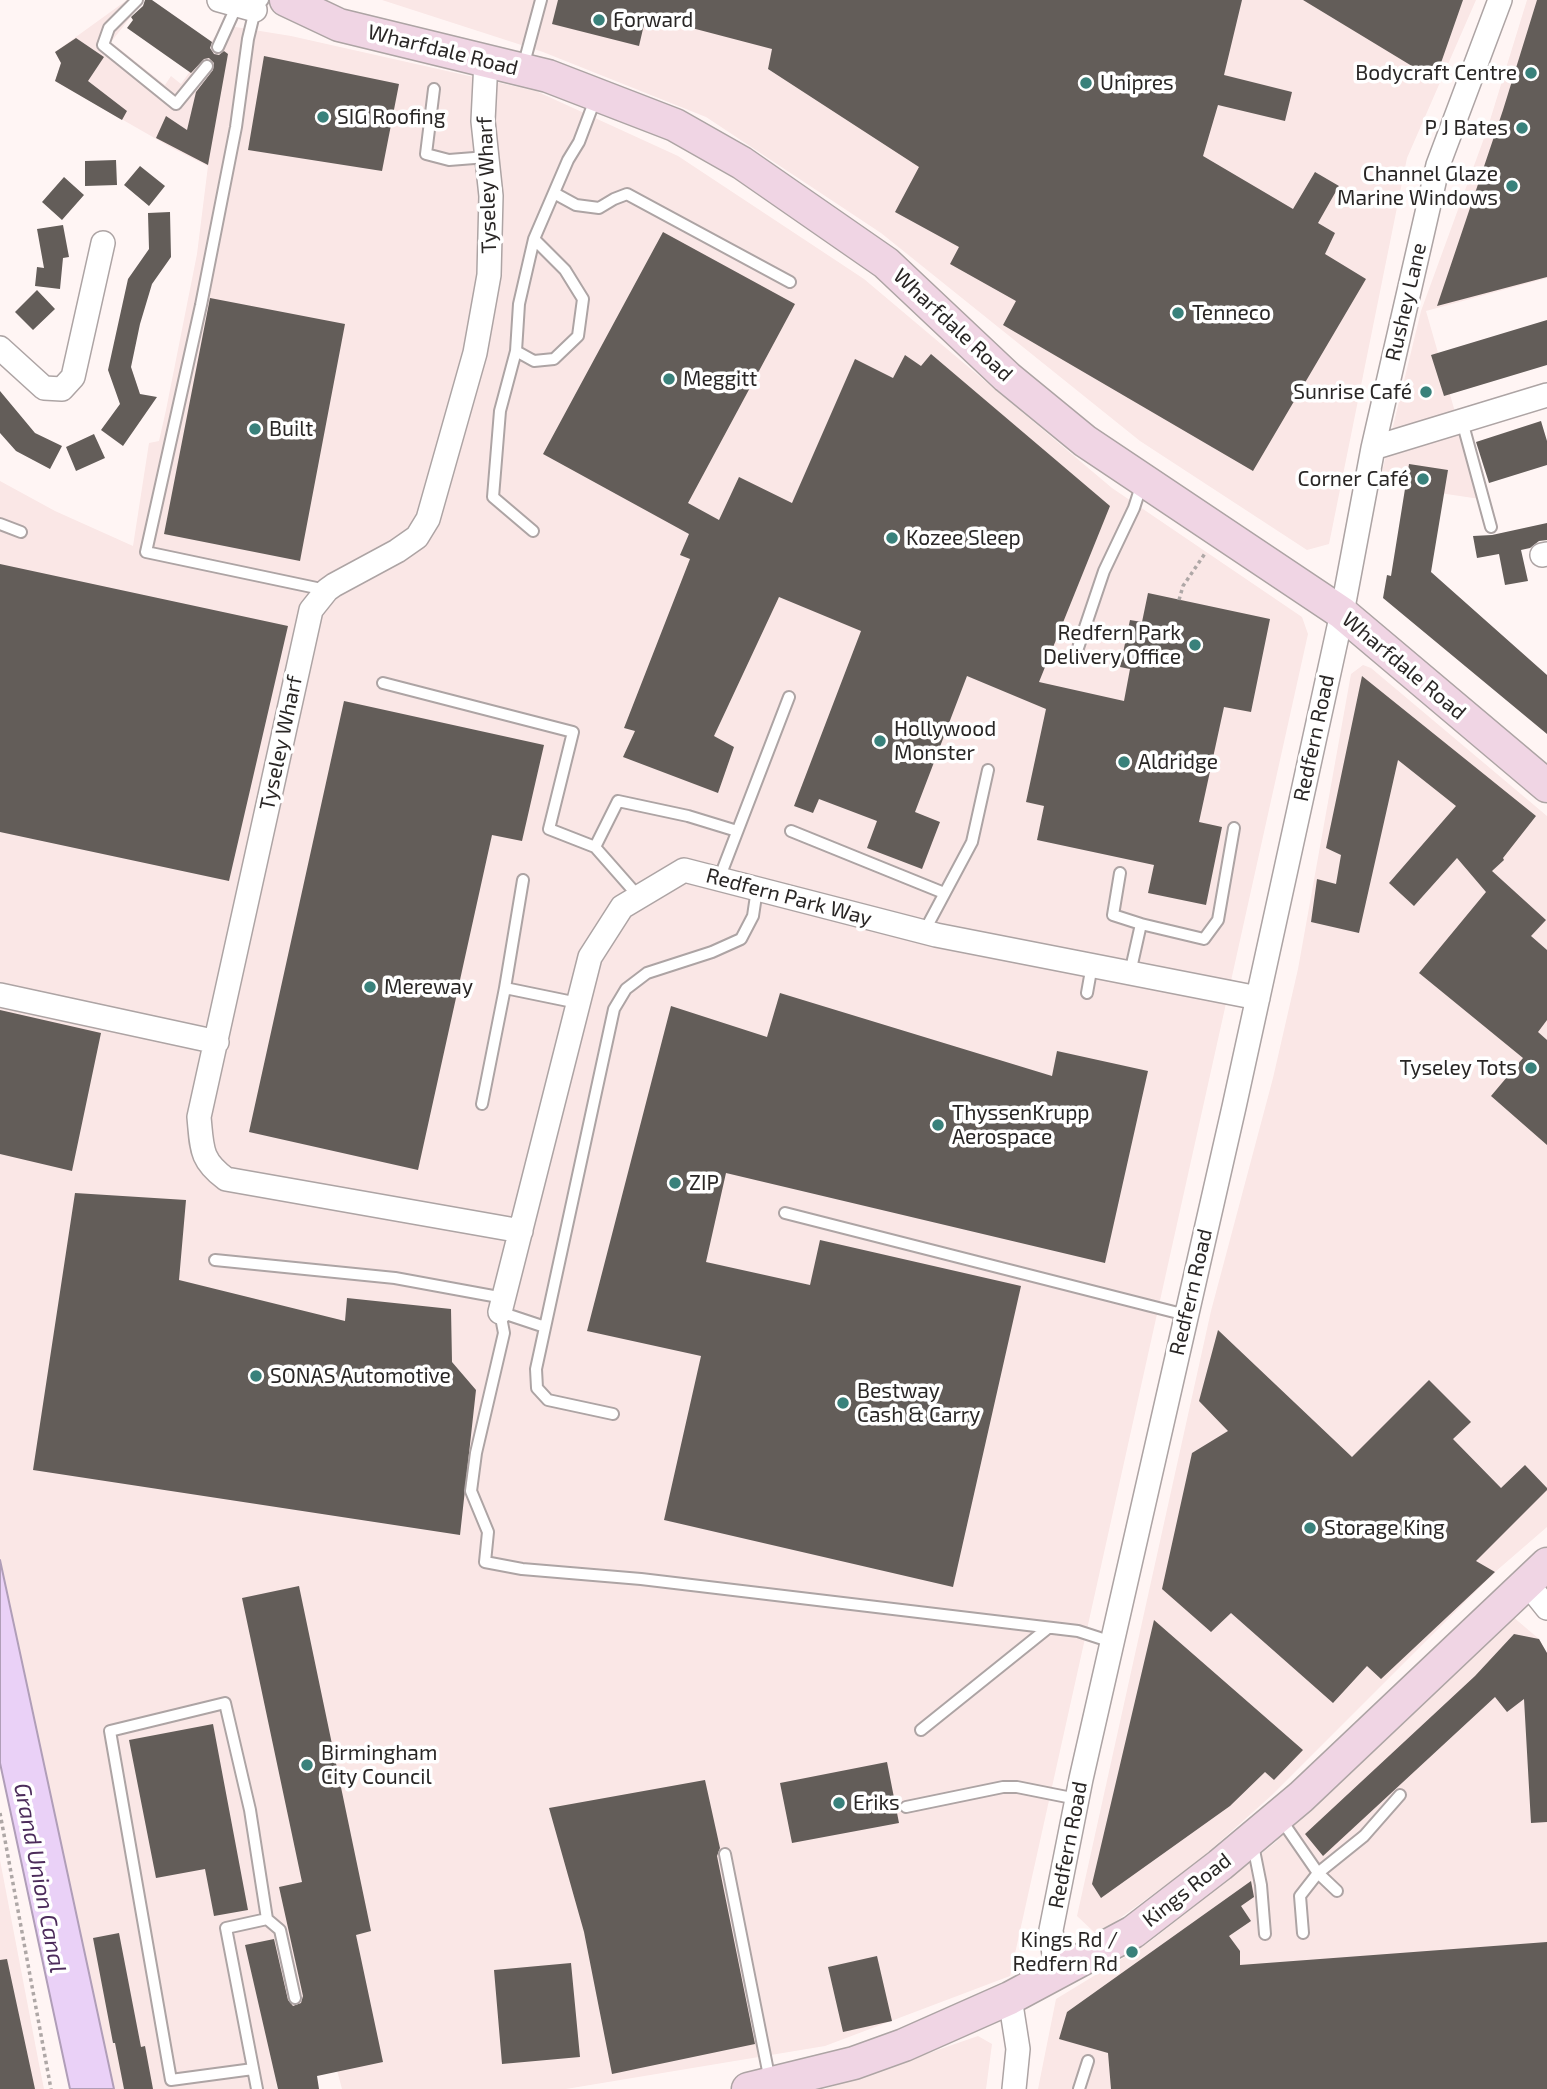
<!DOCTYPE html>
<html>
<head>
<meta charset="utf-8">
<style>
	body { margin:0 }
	canvas { display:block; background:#fff5f4 }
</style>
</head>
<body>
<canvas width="1547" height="2089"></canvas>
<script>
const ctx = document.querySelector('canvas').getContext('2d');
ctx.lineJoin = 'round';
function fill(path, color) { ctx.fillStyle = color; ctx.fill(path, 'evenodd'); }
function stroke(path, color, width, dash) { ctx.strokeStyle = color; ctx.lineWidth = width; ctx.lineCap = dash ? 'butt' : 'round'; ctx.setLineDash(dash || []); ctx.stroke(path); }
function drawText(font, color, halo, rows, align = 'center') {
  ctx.font = font + ' "Exo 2",sans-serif'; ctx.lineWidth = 7; ctx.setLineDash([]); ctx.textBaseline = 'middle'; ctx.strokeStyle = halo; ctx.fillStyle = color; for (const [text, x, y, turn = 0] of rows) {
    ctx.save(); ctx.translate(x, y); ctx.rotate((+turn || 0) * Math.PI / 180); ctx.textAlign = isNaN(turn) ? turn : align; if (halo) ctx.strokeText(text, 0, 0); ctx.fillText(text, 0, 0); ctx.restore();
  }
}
const built = new Path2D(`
	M 127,0 L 144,0 L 111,42 L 165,85 L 171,76 L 181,84 L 223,25 L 291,36 L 536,91 L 678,156 L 864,279 L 1112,488 L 1302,617 L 1308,634 L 1010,1976 L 825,2046 L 566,2089 L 342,2089 L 334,2059 L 275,2072 L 277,2089 L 114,2089 L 0,1560 L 0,481 L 55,511 L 133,546 L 149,443 L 159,441 L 166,410 L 197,254 L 208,166 L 172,148 L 55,81 L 61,63 L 55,52 Z
	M 382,0 L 1476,0 L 1407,158 L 1329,544 L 1307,550 L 1140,441 L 881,233 L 706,117 L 543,52 Z
	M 1527,0 L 1547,0 L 1547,278 L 1426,311 L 1480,499 L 1379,484 L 1421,311 L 1487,130 Z
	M 1363,665 L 1371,668 L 1547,816 L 1547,1527 L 1495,1572 L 1272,1795 L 1196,1863 L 1112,1924 L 1094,1932 L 1077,1916 L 1211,1311 L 1273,1078 L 1298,969 L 1351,674 Z
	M 1512,1616 L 1539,1639 L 1547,1653 L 1547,2089 L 1038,2089 L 1056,1999 L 1148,1943 L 1276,1842 L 1291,1825 Z
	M 0,1860 L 39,2064 L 44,2089 L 0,2089 Z
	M 978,2036 L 992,2044 L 986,2089 L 825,2089 Z`);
const water = new Path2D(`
	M 0,1560 L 114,2089 L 70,2089 L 0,1763 Z`);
const building = new Path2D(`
	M 145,0 L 152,0 L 212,42 L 210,48 L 214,54 L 219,55 L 224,51 L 228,54 L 208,165 L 156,138 L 166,116 L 187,130 L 196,92 L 213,70 L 214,63 L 209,58 L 204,59 L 191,73 L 127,28 L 133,20 L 131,17 L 143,6 Z
	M 558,0 L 1242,0 L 1224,75 L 1292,92 L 1285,121 L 1218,105 L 1203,156 L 1293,209 L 1315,172 L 1339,186 L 1318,223 L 1335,233 L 1325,254 L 1366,279 L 1253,471 L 1003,325 L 1016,301 L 950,264 L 959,247 L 895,212 L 919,167 L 768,69 L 772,49 L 646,16 L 639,46 L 552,24 Z
	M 1303,0 L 1463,0 L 1435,80 Z
	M 1537,0 L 1547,0 L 1547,277 L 1437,306 L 1503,110 Z
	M 76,38 L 104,57 L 88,81 L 127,111 L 122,120 L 55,81 L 61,63 L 55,52 Z
	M 264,56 L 399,84 L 382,171 L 248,150 Z
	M 116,160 L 117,185 L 85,186 L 85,161 Z
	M 140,166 L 165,186 L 149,206 L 124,185 Z
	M 64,177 L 84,195 L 62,220 L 42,202 Z
	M 170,212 L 171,257 L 152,284 L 140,324 L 131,367 L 140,394 L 157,397 L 123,446 L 101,430 L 120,404 L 108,370 L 128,279 L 149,249 L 148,213 Z
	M 63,225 L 69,257 L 63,258 L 60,289 L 35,286 L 37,267 L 44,268 L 37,229 Z
	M 663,232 L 795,304 L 688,503 L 719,520 L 739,477 L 792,503 L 855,359 L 893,378 L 905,355 L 921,366 L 931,354 L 1110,506 L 1039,682 L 1124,701 L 1130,669 L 1120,667 L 1130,620 L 1142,622 L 1148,593 L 1270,619 L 1251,712 L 1224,707 L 1199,822 L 1222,827 L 1206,905 L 1148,893 L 1154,865 L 1037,840 L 1044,806 L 1026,802 L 1046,709 L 967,676 L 915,812 L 940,822 L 922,869 L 867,848 L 877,821 L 819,799 L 813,813 L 794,806 L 861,631 L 779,597 L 714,736 L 734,747 L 718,793 L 623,757 L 635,731 L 624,728 L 690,559 L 680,555 L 689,534 L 543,454 Z
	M 37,290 L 55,309 L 33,330 L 15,312 Z
	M 210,298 L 345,324 L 300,561 L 164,534 Z
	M 1547,320 L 1547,365 L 1444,396 L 1431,355 Z
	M 0,391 L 35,433 L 62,446 L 50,469 L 16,451 L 0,433 Z
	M 1541,421 L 1547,441 L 1547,465 L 1489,483 L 1476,442 Z
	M 94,434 L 105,458 L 76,471 L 66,447 Z
	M 1409,464 L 1448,470 L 1431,572 L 1547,675 L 1547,734 L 1383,598 L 1387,575 L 1391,576 Z
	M 1547,523 L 1547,540 L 1539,541 L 1530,548 L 1521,550 L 1528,581 L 1505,585 L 1499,554 L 1477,558 L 1473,536 L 1492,535 Z
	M 0,564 L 288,626 L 229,881 L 0,832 Z
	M 1362,676 L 1536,816 L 1503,858 L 1504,860 L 1492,871 L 1546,920 L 1531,936 L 1547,950 L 1547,1020 L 1538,1032 L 1547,1040 L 1547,1145 L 1491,1096 L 1523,1058 L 1419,973 L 1486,892 L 1457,858 L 1414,906 L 1389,883 L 1456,806 L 1398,760 L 1359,933 L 1311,922 L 1317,879 L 1336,884 L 1341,855 L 1326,848 Z
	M 344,701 L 544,745 L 522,841 L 492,835 L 418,1170 L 249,1132 Z
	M 780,993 L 1052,1076 L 1057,1051 L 1148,1071 L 1105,1263 L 726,1173 L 706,1262 L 810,1285 L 820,1240 L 1021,1286 L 953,1587 L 664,1520 L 701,1356 L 587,1331 L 671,1006 L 767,1037 Z
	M 0,1010 L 101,1033 L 72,1171 L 0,1154 Z
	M 75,1193 L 186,1200 L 179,1280 L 345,1321 L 347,1298 L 451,1309 L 452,1362 L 476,1390 L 460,1535 L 33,1470 Z
	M 1218,1330 L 1352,1457 L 1429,1380 L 1471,1422 L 1453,1439 L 1501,1488 L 1525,1465 L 1547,1488 L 1547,1490 L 1476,1561 L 1495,1572 L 1381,1679 L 1367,1666 L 1333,1703 L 1231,1613 L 1211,1632 L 1162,1589 L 1192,1453 L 1228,1431 L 1199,1401 Z
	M 299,1586 L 371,1931 L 356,1935 L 383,2062 L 317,2076 L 319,2089 L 278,2089 L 245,1945 L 274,1939 L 288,2000 L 293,2006 L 301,2003 L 303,1996 L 279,1887 L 302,1882 L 242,1598 Z
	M 1154,1620 L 1303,1750 L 1274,1780 L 1265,1772 L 1230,1806 L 1101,1898 L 1092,1884 Z
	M 1514,1634 L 1539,1639 L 1547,1653 L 1547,1822 L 1531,1823 L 1524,1699 L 1507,1712 L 1495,1697 L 1323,1856 L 1305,1834 L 1475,1676 Z
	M 213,1724 L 248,1910 L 214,1916 L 205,1869 L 156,1878 L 129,1740 Z
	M 887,1762 L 899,1823 L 792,1843 L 780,1783 Z
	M 705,1780 L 720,1848 L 717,1856 L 755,2044 L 612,2074 L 584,1932 L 549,1808 Z
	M 1251,1881 L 1254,1897 L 1241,1906 L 1251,1921 L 1229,1936 L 1240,1951 L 1240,1965 L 1547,1942 L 1547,2089 L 1111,2089 L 1108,2053 L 1059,2039 L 1067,2012 Z
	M 119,1933 L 141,2047 L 145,2046 L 153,2089 L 124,2089 L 115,2043 L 113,2043 L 93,1938 Z
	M 877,1956 L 892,2021 L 843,2032 L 828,1967 Z
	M 7,1959 L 35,2089 L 0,2089 L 0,1960 Z
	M 571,1963 L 580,2057 L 502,2064 L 494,1970 Z`);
const path = new Path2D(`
	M 1179,600 L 1183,586 L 1206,552
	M 0,1813 L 51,2089`);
const lane = new Path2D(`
	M 137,0 L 109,28 L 103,45 L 176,104 L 207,66
	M 263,0 L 255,10 L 248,39 L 236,127 L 201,305 L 146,552 L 326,590
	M 218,47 L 237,5
	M 523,67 L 541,0
	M 434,89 L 426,154 L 449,160 L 487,157
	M 554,193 L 576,205 L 599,208 L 614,199 L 627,194 L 790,282
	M 534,239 L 565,270 L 583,299 L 578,336 L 554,359 L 534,361 L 516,351 L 519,304 L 534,239 L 568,160 L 579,142 L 596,97
	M 516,351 L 500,411 L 493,497 L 533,531
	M 1462,421 L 1491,527
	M 0,524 L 21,532
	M 1078,648 L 1104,571 L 1134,508 L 1142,483
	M 383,683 L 573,732 L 549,829 L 595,847 L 639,897
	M 791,831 L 944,893
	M 595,847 L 618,801 L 688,816 L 737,831
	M 1120,873 L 1113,915 L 1141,924
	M 719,879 L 789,697
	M 924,932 L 972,842 L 988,770
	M 1130,973 L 1141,924 L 1204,939 L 1218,920 L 1234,828
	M 505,988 L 523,880
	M 1087,993 L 1092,965
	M 482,1104 L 505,988 L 578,1003
	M 785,1213 L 1186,1315
	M 215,1260 L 395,1278 L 504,1298
	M 500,1312 L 504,1333 L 476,1453 L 471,1491 L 488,1532 L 485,1562 L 522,1569 L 641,1579 L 1078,1631 L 1112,1642
	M 500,1312 L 545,1327
	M 613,1414 L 548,1400 L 537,1388 L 536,1369 L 614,1009 L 626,989 L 647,973 L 712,952 L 741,939 L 753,916 L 757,889
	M 921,1730 L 1048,1628
	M 906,1807 L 1003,1787 L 1017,1787 L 1077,1799
	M 1280,1818 L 1318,1873 L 1337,1891
	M 1253,1845 L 1261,1885 L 1265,1934
	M 725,1854 L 770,2081
	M 267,1919 L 280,1930 L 295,1998
	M 1303,1933 L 1300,1896 L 1318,1873 L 1364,1836 L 1400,1795
	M 253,2069 L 171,2080 L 110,1731 L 225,1703 L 250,1810 L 267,1919 L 226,1928 L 257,2089
	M 1079,2089 L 1088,2061`);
const street = new Path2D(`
	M 219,0 L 255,10
	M 486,61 L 483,121 L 491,196 L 489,275 L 475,353 L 428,519 L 417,537 L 397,551 L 334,585 L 327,590 L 311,610 L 199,1117 C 202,1148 200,1160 226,1179 L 521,1231
	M 0,348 L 44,388 L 62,389 L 73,377 L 103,243
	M 1373,448 L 1547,395
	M 1542,555 L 1547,554
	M 0,995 L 217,1042
	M 500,1312 L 590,957 L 622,907 L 684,870 L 936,935 L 1258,998
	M 1527,1583 L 1547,1608
	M 1056,1972 L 1051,1930 L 1081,1779 L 1234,1107 L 1342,613 L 1373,448 L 1438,165 L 1500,0
	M 1010,1998 L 1018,2049 L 1014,2089`);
const secondary = new Path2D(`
	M 286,0 L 339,25 L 548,76 L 675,125 L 742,163 L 886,263 L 1007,377 L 1085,441 L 1342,613 L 1547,786
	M 748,2089 L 854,2063 L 904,2045 L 1010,1998 L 1133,1932 L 1220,1865 L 1301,1797 L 1547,1564`);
const markers = [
	[599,20,7,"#39817b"],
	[1531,73,7,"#39817b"],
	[1086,83,7,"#39817b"],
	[323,117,7,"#39817b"],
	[1522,128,7,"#39817b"],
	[1512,186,7,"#39817b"],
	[1178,313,7,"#39817b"],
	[669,379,7,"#39817b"],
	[1426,392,7,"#39817b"],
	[255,429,7,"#39817b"],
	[1423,479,7,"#39817b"],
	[892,538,7,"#39817b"],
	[1195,645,7,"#39817b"],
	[880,741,7,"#39817b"],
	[1124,762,7,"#39817b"],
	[370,987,7,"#39817b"],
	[1531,1068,7,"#39817b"],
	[938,1125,7,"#39817b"],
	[675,1183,7,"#39817b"],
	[256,1376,7,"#39817b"],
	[843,1403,7,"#39817b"],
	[1310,1528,7,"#39817b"],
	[307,1765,7,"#39817b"],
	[839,1803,7,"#39817b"],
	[1132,1952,7,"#39817b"]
];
const poiNames = [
	["Forward",613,20],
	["Bodycraft Centre",1517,73,"right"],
	["Unipres",1100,83],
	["SIG Roofing",337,117],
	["P J Bates",1508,128,"right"],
	["Channel Glaze",1498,174,"right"],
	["Marine Windows",1498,198,"right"],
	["Tenneco",1192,313],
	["Meggitt",683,379],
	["Sunrise Café",1412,392,"right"],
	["Built",269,429],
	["Corner Café",1409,479,"right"],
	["Kozee Sleep",906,538],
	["Redfern Park",1181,633,"right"],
	["Delivery Office",1181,657,"right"],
	["Hollywood",894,729],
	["Monster",894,753],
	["Aldridge",1138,762],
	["Mereway",384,987],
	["Tyseley Tots",1517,1068,"right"],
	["ThyssenKrupp",952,1113],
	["Aerospace",952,1137],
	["ZIP",689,1183],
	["SONAS Automotive",270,1376],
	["Bestway",857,1391],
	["Cash & Carry",857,1415],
	["Storage King",1324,1528],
	["Birmingham",321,1753],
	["City Council",321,1777],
	["Eriks",853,1803],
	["Kings Rd /",1118,1940,"right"],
	["Redfern Rd",1118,1964,"right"]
];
const streetNames = [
	["Wharfdale Road",443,50,14],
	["Tyseley Wharf",487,185,-92],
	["Rushey Lane",1406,302,-77],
	["Wharfdale Road",953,325,43],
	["Wharfdale Road",1404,666,40],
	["Redfern Road",1314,738,-78],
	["Tyseley Wharf",281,743,-78],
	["Redfern Park Way",789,897,15],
	["Redfern Road",1191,1292,-77],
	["Redfern Road",1068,1845,-79],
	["Kings Road",1187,1890,-38]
];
const waterNames = [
	["Grand Union Canal",40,1878,79]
];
fill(built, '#fae7e6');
fill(water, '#ead1f7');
stroke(water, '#b09eb8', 2);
fill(building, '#635d59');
stroke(lane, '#ada4a4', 14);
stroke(street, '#ada4a4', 26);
stroke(secondary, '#ada4a4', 35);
stroke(path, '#aea7a6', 3.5, [3.5, 3.5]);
stroke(lane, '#fff', 10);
stroke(street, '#fff', 23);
stroke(secondary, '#f0d5e4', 32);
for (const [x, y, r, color] of markers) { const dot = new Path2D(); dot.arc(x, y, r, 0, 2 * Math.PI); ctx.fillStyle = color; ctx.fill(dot); stroke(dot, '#fff', 2.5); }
drawText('21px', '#292625', '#fff', poiNames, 'left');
drawText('21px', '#292625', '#fff', streetNames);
drawText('italic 23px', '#4c2c5b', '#fff', waterNames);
</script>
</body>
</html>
